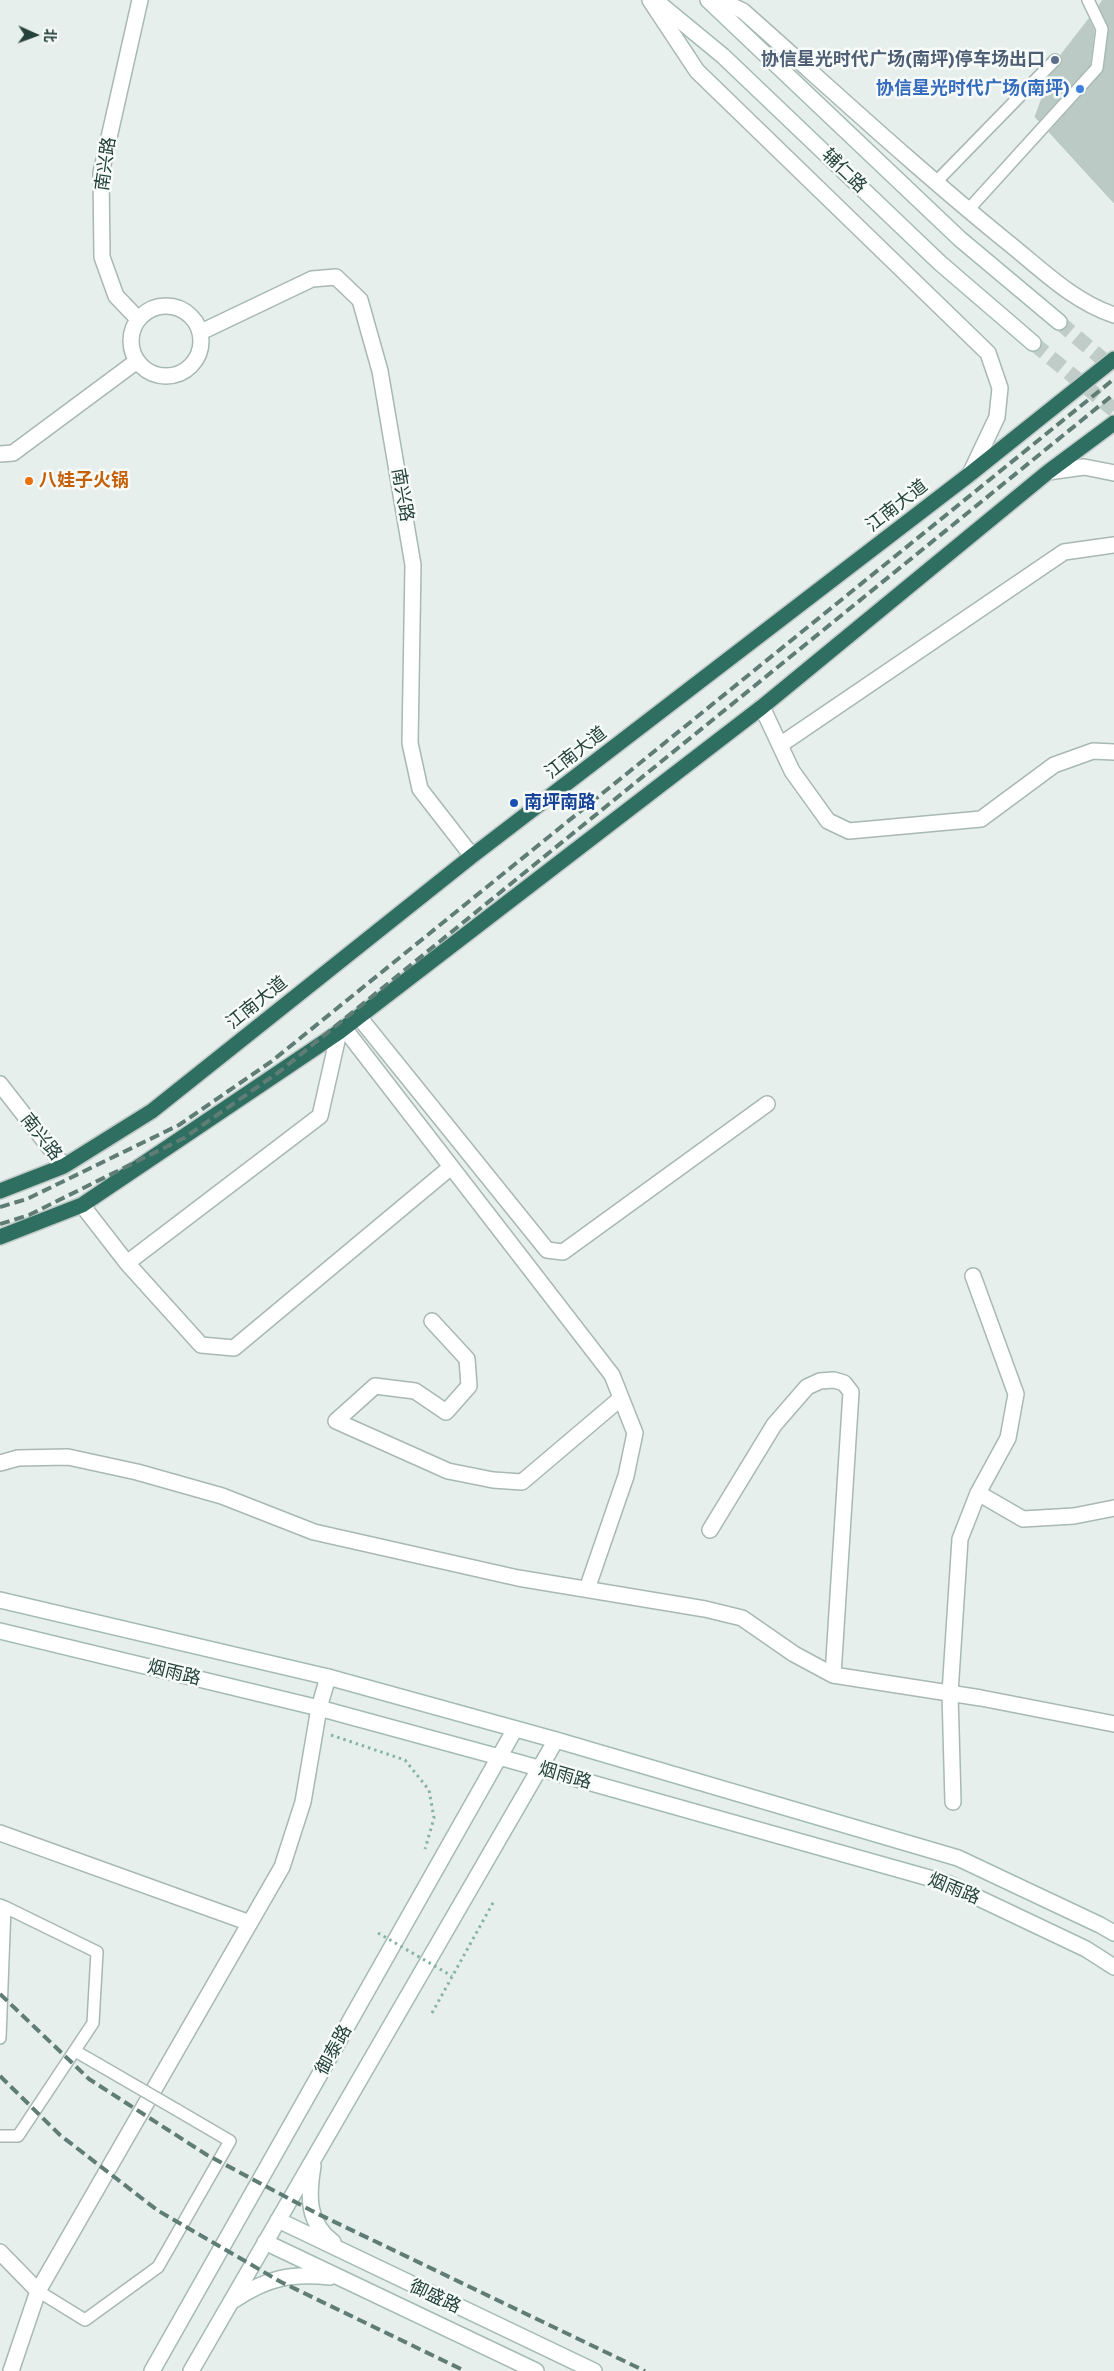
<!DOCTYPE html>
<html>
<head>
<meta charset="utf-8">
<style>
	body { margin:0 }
	#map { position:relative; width:1114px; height:2371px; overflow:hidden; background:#e6efeb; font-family:"Work Sans","Noto Sans SC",sans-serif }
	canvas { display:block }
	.north { position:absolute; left:10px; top:10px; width:50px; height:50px; -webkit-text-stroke:4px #f7fbf9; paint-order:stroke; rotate:92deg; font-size:14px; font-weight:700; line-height:20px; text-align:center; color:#24423a }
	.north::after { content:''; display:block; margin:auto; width:18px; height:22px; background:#24423a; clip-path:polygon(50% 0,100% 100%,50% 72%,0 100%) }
</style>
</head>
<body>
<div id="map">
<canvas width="1114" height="2371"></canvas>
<div class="north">北</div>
</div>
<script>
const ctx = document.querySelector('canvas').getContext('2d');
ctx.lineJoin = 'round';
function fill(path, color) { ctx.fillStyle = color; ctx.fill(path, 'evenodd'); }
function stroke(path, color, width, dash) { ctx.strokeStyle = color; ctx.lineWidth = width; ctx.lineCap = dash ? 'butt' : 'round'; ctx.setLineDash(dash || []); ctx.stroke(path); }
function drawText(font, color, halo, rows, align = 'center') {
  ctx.font = font + ' "Work Sans","Noto Sans SC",sans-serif'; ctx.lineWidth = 5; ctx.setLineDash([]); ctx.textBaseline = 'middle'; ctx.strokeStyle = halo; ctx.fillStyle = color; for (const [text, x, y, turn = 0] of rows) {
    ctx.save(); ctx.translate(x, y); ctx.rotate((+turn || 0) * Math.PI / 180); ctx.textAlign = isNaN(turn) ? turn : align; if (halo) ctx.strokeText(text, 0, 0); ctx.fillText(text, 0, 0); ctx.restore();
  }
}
const building = new Path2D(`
	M 1103,0 L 1114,0 L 1114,203 L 1049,132 L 1104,70 L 1109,30 L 1099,6 Z
	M 1089,19 L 1094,30 L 1090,65 L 1039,121 L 1035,117 L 1050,76 L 1062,62 L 1061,55 Z`);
const secondaryTunnel = new Path2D(`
	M 1059,322 L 1114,369
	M 1033,343 L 1114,410`);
const path = new Path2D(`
	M 331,1735 L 405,1760 L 429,1790 L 434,1818 L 425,1849
	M 432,2013 L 494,1901`);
const lane = new Path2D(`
	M 936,182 L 1055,60
	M 968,210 L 1097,68 L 1102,29 L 1088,0
	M 0,1905 L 5,1907 L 0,2038
	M 75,2051 L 96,2063
	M 0,2136 L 18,2136 L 93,2023 L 97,1952 L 5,1907
	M 38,2291 L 85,2320 L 158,2267 L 230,2141 L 177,2110`);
const street = new Path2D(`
	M 650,0 L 697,71 L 988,353 L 1000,388 L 997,417 L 970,474
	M 720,0 L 743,11 C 830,88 916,168 1006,241 C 1040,268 1072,301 1114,315
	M131 341a35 35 0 1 1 70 0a35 35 0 1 1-70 0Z
	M 138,319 L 116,296 L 102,257 L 101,173 L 140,0
	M 201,332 L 312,279 L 336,277 L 360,300 L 380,371 L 413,565 L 410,743 L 420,789 L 472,856
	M 0,454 L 13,453 L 137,361
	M 1048,472 L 1084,467 L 1114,473
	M 762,707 L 792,771 L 828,821 L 849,831 L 981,819 L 1054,765 L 1093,751 L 1114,752
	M 780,745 L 1064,552 L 1114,545
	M 359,1017 L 547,1250 L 563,1252 L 767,1104
	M 344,1028 L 612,1375 L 635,1433 L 626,1476 L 587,1589
	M 0,1084 L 64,1166
	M 82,1205 L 127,1263 L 201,1345 L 234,1348 L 451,1167
	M 127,1263 L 320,1116 L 339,1032
	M 432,1321 L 467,1359 L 469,1386 L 446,1412 L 415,1391 L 375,1386 L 336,1421 L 448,1471 L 493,1480 L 522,1482 L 621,1398
	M 0,1463 L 18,1458 L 68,1457 L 137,1472 L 222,1496 L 314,1532 L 518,1578 L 705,1609 L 742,1618 L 794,1654 L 833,1675 L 981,1698 L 1114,1724
	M 978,1493 L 1023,1519 L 1074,1516 L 1114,1508
	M 710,1530 L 774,1425 L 807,1387 L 820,1381 L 834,1380 L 844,1383 L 851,1392 L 833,1675
	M 953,1802 L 950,1693 L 960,1539 L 978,1493 L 1008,1438 L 1016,1394 L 973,1276
	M 0,1833 L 250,1923
	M 0,2252 L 38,2291
	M 11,2371 L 38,2291 L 282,1867 L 303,1802 L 319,1708 L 328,1677`);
const secondary = new Path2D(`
	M 655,0 L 723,56 L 940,263 L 1033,343
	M 708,0 L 960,239 L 1059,322
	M 0,1600 L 328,1677 L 556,1740 L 958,1858 L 1100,1925 L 1114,1933
	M 0,1631 L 319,1708 L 499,1757 L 947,1883 L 1086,1949 L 1114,1967
	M 313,2166 C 308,2196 307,2223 333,2242
	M 278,2220 L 594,2371
	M 265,2242 L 536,2371
	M 234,2300 C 267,2278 290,2273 330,2277
	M 152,2371 L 515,1729
	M 191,2371 L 556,1740`);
const highway = new Path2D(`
	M 0,1191 L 64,1166 L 152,1111 L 472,856 L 970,474 L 1114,359
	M 0,1237 L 82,1205 L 339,1032 L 762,707 L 1048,472 L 1114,423`);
const rail = new Path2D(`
	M 0,1207 L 27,1199 L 179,1125 L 272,1061 L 1114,379
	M 0,1224 L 29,1215 L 184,1138 L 279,1072 L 1114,394
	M 0,1994 L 89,2079 L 207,2155 L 316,2213 L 645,2371
	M 0,2076 L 60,2135 L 157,2210 L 281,2282 L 465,2371`);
const pathBridge = new Path2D(`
	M 378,1933 L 452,1976`);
const laneBridge = new Path2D(`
	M 96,2063 L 177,2110`);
const markers = [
	[1055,60,5,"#5c6f8a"],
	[1080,89,5,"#3f7fe0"],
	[29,481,5,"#e8710a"],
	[514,803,5,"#1a4fb4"]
];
const serviceNames = [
	["协信星光时代广场(南坪)停车场出口",1045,60]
];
const shopNames = [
	["协信星光时代广场(南坪)",1070,89]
];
const streetNames = [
	["南兴路",106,164,-82],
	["辅仁路",844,171,44],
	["南兴路",402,495,80],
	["江南大道",897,506,-38],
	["江南大道",576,753,-38],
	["江南大道",257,1003,-39],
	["南兴路",41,1137,52],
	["烟雨路",174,1673,14],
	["烟雨路",565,1776,16],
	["烟雨路",954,1889,22],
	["御泰路",334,2050,-61],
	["御盛路",435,2297,25]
];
const foodNames = [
	["八娃子火锅",39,481]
];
const transitNames = [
	["南坪南路",524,803]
];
fill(building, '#bbcac4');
stroke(building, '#b8c9c2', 1);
stroke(secondaryTunnel, '#bfccc8', 15, [15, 8]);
stroke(lane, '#a8b8b2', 14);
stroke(street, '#a8b8b2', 18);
stroke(secondary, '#a4bbb3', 18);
stroke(highway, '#c2cac8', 18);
stroke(path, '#86b3a5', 3, [2.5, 4]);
stroke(lane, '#fff', 11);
stroke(street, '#fff', 15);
stroke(secondary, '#fff', 15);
stroke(highway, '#2f6f62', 15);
stroke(rail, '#5f7d75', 4, [10, 5]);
stroke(laneBridge, '#a8b8b2', 14, []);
stroke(pathBridge, '#86b3a5', 3, [2.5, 4]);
stroke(laneBridge, '#fff', 11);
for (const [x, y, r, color] of markers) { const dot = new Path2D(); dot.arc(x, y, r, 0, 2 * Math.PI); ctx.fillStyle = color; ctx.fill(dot); stroke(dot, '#f7fbf9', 2); }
drawText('bold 18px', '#4e5e75', '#f7fbf9', serviceNames, 'right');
drawText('bold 18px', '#366cbe', '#f7fbf9', shopNames, 'right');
drawText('18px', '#24423a', '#f7fbf9', streetNames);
drawText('bold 18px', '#c56008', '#f7fbf9', foodNames, 'left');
drawText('bold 18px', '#164399', '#f7fbf9', transitNames, 'left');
</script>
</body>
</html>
